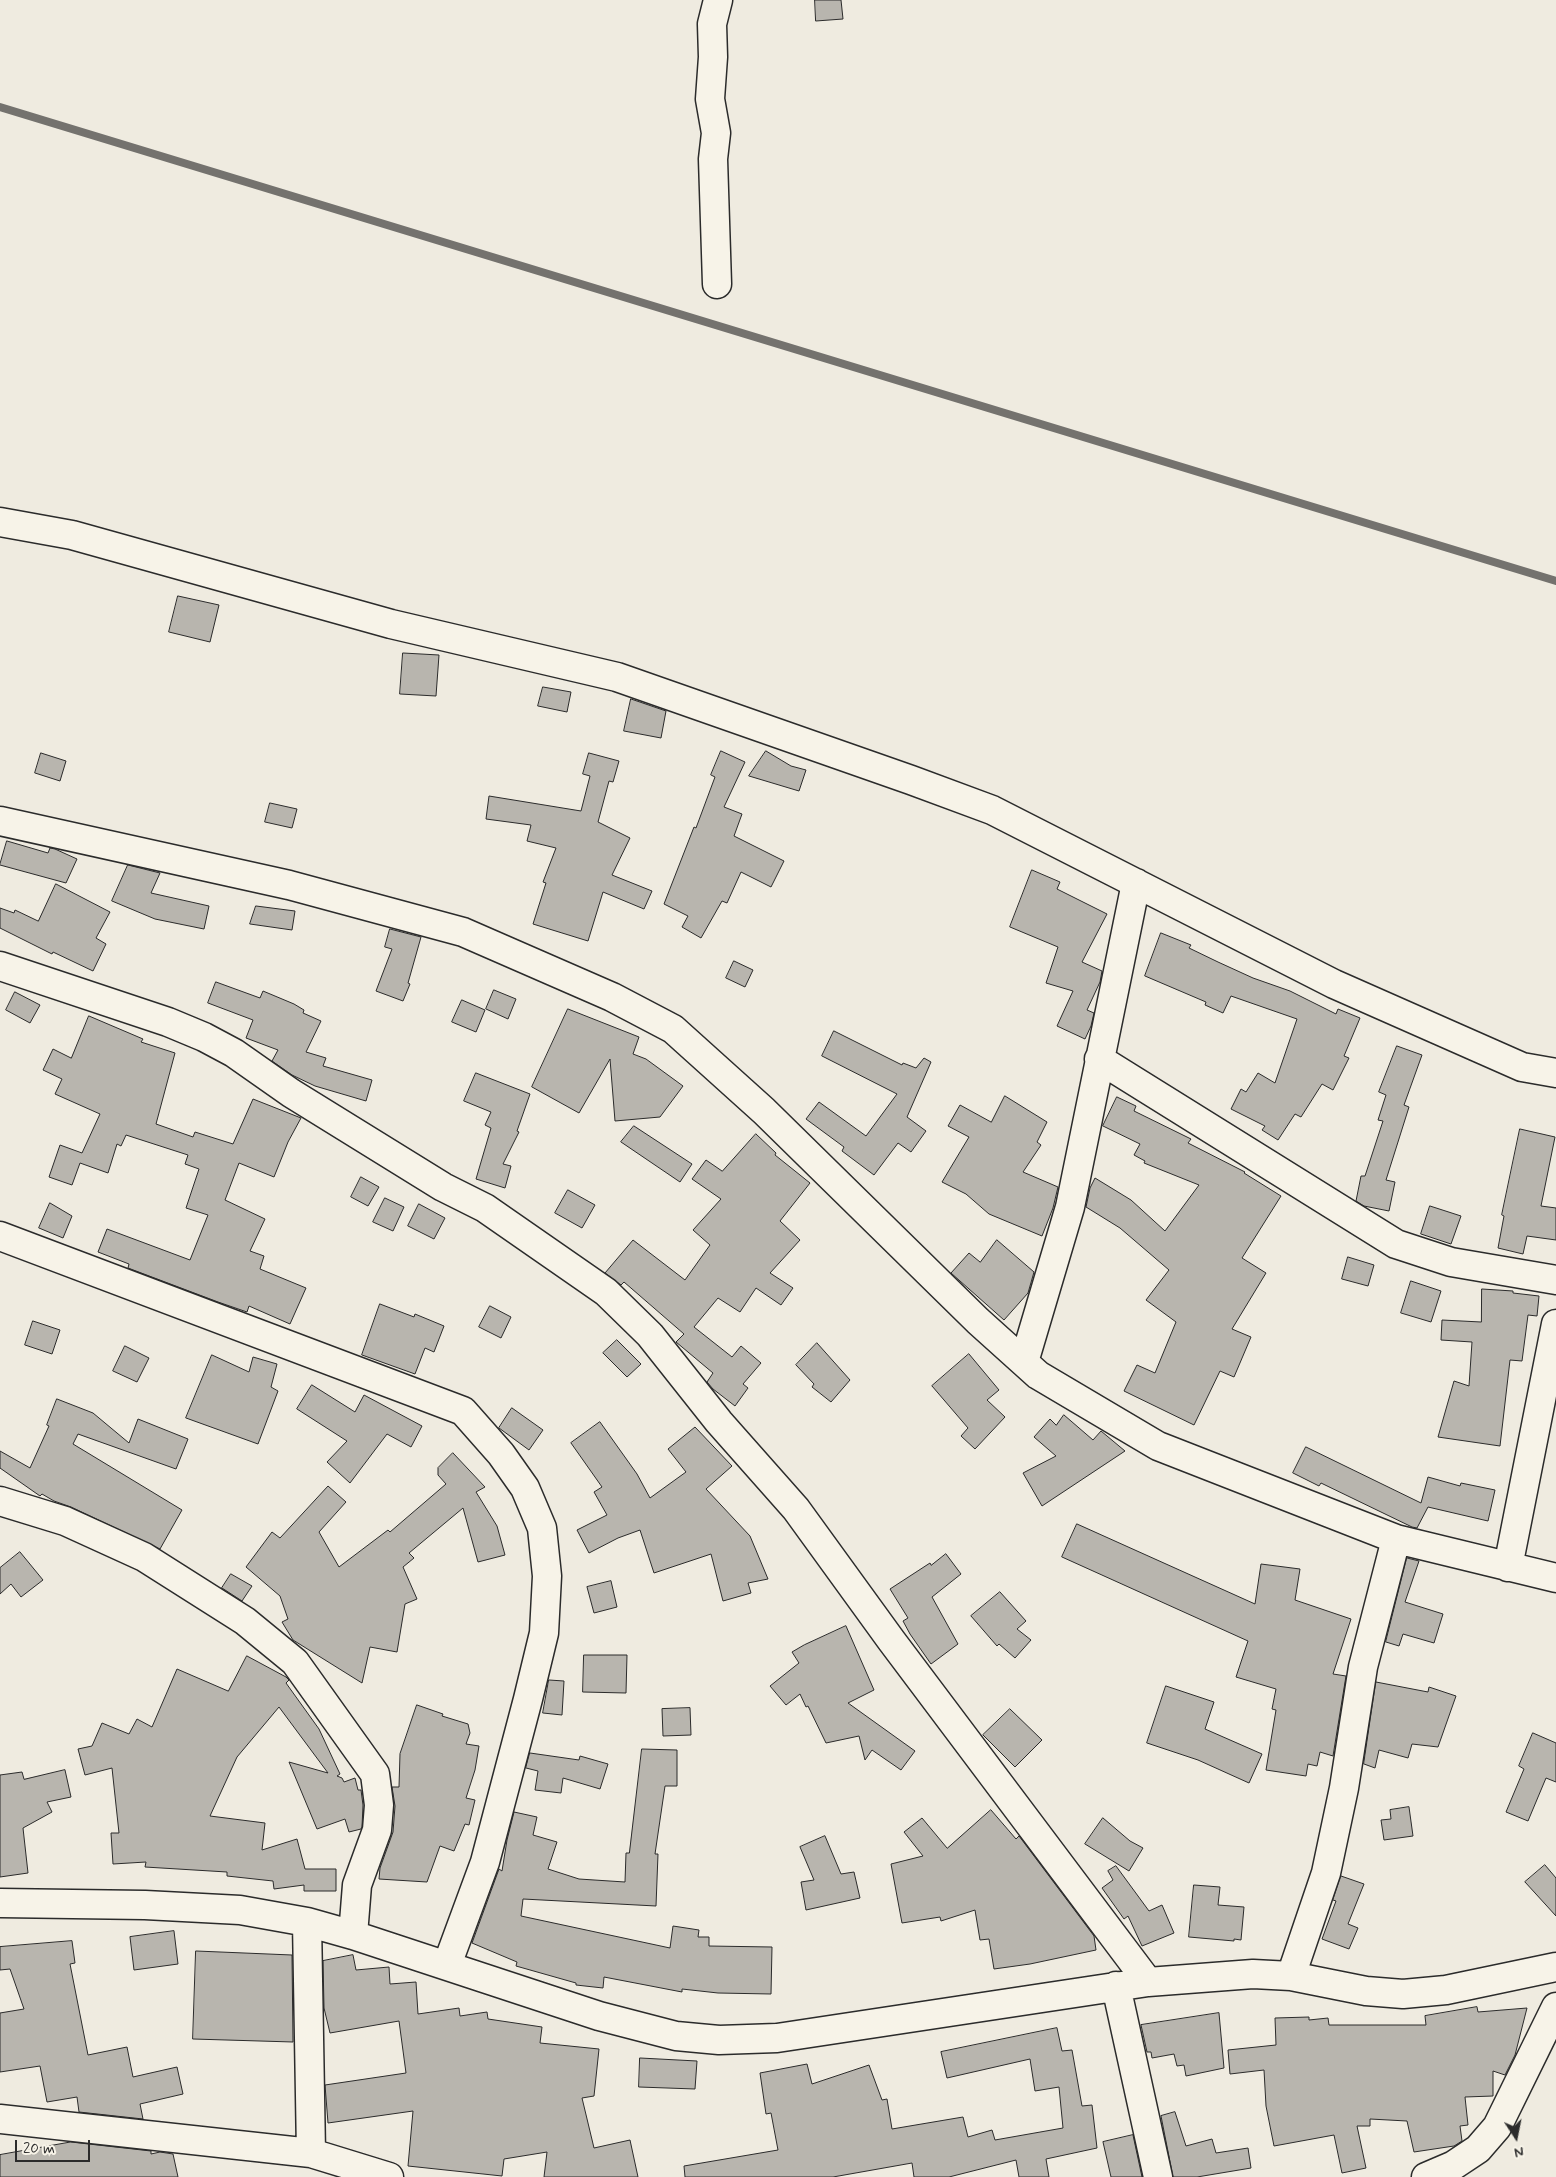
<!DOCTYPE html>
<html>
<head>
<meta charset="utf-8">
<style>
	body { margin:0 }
	#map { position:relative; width:1556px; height:2177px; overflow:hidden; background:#efebe0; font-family:Mynerve,sans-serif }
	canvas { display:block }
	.north { position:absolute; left:1491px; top:2112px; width:50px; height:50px; -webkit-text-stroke:4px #f7f3e8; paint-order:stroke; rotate:169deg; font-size:14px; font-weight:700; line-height:20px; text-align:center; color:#2b2b2b }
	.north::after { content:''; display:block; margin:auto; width:18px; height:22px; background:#2b2b2b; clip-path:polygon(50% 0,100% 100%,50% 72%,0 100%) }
	.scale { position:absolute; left:15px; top:2140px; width:75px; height:22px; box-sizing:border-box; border:2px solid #2b2b2b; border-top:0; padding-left:6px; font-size:15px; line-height:18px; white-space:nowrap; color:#2b2b2b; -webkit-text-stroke:4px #f7f3e8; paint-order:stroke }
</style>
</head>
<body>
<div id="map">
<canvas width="1556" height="2177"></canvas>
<div class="north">N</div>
<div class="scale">20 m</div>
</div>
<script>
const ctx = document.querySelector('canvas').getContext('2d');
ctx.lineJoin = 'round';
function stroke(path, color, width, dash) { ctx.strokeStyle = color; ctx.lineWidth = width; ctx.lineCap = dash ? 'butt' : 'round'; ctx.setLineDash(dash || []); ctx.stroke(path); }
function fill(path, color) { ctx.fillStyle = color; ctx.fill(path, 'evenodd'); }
const stream = new Path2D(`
	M 0,107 L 1556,581`);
const building = new Path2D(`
	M 815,0 L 841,0 L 843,19 L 816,21 Z
	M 178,596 L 219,605 L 210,642 L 169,632 Z
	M 403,653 L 439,655 L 436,696 L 400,694 Z
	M 543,687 L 571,692 L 567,712 L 538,706 Z
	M 631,699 L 666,711 L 661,738 L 624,731 Z
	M 721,751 L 745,762 L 724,807 L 742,814 L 734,836 L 784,861 L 771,887 L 741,872 L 727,903 L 722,901 L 701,938 L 682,927 L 688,916 L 664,904 L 694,827 L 696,828 L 715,777 L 711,775 Z
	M 766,751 L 791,766 L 806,770 L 799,791 L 749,776 Z
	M 41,753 L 66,761 L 60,781 L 35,773 Z
	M 589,753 L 619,761 L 613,782 L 609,781 L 598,822 L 630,838 L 612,875 L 652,891 L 644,909 L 603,892 L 588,941 L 533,924 L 546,883 L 543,882 L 556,848 L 527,841 L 531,825 L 486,819 L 489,796 L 581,811 L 590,776 L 583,774 Z
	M 270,803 L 297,809 L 292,828 L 265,822 Z
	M 7,841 L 48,853 L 50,848 L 55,849 L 77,859 L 66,883 L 0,865 Z
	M 128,865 L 160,873 L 151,893 L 209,906 L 204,929 L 155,919 L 112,901 Z
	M 1032,870 L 1060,882 L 1057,889 L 1107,914 L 1082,962 L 1102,971 L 1100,982 L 1087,1010 L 1094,1013 L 1091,1026 L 1085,1039 L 1057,1026 L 1073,991 L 1046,983 L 1058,947 L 1010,927 Z
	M 56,884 L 110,912 L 96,938 L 106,944 L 93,971 L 53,952 L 52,954 L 0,928 L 0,908 L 14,913 L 15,910 L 38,921 Z
	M 256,906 L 295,911 L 292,930 L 250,924 Z
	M 390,929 L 421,937 L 408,983 L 410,984 L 403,1001 L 376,991 L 392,949 L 385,947 Z
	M 1161,933 L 1191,945 L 1189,948 L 1218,962 L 1253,978 L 1290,991 L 1336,1014 L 1338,1009 L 1360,1018 L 1344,1056 L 1349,1058 L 1333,1090 L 1322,1084 L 1301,1117 L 1295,1114 L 1278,1140 L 1262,1130 L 1265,1126 L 1231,1109 L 1241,1089 L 1246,1092 L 1258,1073 L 1275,1083 L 1297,1019 L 1231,996 L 1223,1013 L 1205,1005 L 1206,1002 L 1145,976 Z
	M 734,961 L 753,970 L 745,987 L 726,978 Z
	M 216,982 L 260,998 L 263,991 L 294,1004 L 304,1010 L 303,1013 L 321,1021 L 306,1052 L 326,1058 L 323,1066 L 372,1080 L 366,1101 L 315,1086 L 292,1075 L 272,1061 L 278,1050 L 246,1038 L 253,1020 L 208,1003 Z
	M 494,990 L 516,999 L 508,1019 L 486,1009 Z
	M 15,992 L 40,1005 L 30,1023 L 6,1010 Z
	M 462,1000 L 485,1010 L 476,1032 L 452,1022 Z
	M 568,1009 L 639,1037 L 633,1054 L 646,1059 L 683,1086 L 660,1117 L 615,1121 L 610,1059 L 579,1113 L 532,1087 Z
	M 89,1016 L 143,1039 L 141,1042 L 175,1053 L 156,1124 L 193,1137 L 195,1132 L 233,1144 L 253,1099 L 301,1118 L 288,1142 L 274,1177 L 239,1163 L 225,1200 L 265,1219 L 250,1251 L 264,1256 L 260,1269 L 306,1288 L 290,1324 L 249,1306 L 247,1312 L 218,1302 L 128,1268 L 129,1264 L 98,1252 L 107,1229 L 190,1260 L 208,1215 L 186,1208 L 199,1169 L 185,1164 L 188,1155 L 126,1135 L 121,1146 L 117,1144 L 108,1173 L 80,1163 L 72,1185 L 49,1177 L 60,1145 L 82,1153 L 100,1114 L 55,1094 L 62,1079 L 43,1070 L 53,1049 L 71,1058 Z
	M 834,1031 L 902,1065 L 903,1063 L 916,1068 L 924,1058 L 931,1062 L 907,1117 L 926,1131 L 911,1152 L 898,1143 L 874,1175 L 842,1151 L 844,1147 L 806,1119 L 819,1102 L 866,1136 L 897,1094 L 822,1056 Z
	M 1397,1046 L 1422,1055 L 1404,1105 L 1409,1107 L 1386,1180 L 1395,1182 L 1389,1211 L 1364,1206 L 1356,1201 L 1361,1176 L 1365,1176 L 1383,1121 L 1378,1120 L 1386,1095 L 1379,1092 Z
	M 476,1073 L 530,1094 L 517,1131 L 519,1132 L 503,1164 L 511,1166 L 505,1188 L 476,1179 L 491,1128 L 485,1125 L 491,1112 L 464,1101 Z
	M 1005,1096 L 1047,1122 L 1037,1142 L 1041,1145 L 1023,1172 L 1058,1187 L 1053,1208 L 1042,1236 L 989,1214 L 966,1194 L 942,1182 L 969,1137 L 948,1126 L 960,1105 L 991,1122 Z
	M 1117,1097 L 1136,1106 L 1134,1111 L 1191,1139 L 1188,1143 L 1245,1172 L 1244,1173 L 1281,1196 L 1242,1258 L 1266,1273 L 1232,1329 L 1251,1337 L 1234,1377 L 1220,1371 L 1194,1425 L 1124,1391 L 1137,1365 L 1155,1373 L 1176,1322 L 1146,1300 L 1169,1270 L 1120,1228 L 1086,1207 L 1090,1188 L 1095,1178 L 1131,1200 L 1165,1231 L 1199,1185 L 1144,1163 L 1145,1161 L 1134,1155 L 1140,1144 L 1103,1126 Z
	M 634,1126 L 692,1164 L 680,1182 L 621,1142 Z
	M 1520,1129 L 1555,1137 L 1541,1206 L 1556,1208 L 1556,1240 L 1527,1236 L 1523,1254 L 1498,1248 L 1504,1216 L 1502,1215 Z
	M 756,1134 L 776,1153 L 775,1155 L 810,1183 L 780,1221 L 800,1240 L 770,1273 L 793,1288 L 781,1305 L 756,1288 L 740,1312 L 718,1298 L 694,1327 L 732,1357 L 741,1346 L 761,1363 L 743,1384 L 748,1388 L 735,1406 L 713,1389 L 707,1382 L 713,1373 L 676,1342 L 684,1334 L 624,1282 L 621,1285 L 605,1273 L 633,1240 L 685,1280 L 710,1245 L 693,1230 L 721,1199 L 692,1179 L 706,1160 L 722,1171 Z
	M 361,1177 L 379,1187 L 368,1206 L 351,1197 Z
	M 568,1190 L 595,1205 L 582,1228 L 555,1213 Z
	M 385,1198 L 404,1207 L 393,1231 L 373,1222 Z
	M 50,1203 L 72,1216 L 63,1238 L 39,1228 Z
	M 419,1204 L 445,1218 L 434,1239 L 408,1226 Z
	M 1430,1206 L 1461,1216 L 1451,1244 L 1421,1234 Z
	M 997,1240 L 1034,1272 L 1028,1293 L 1004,1320 L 951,1273 L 969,1253 L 980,1262 Z
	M 1348,1257 L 1374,1265 L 1368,1286 L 1342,1279 Z
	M 1411,1281 L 1441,1291 L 1431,1322 L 1401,1313 Z
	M 1482,1289 L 1513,1291 L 1513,1293 L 1539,1296 L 1537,1316 L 1528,1315 L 1522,1361 L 1510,1360 L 1500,1446 L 1438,1437 L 1454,1381 L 1469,1386 L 1472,1342 L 1441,1340 L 1442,1320 L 1481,1322 Z
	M 380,1304 L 414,1317 L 415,1314 L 444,1326 L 434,1352 L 425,1348 L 415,1374 L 362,1355 Z
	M 490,1306 L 511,1317 L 501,1338 L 479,1327 Z
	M 33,1321 L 60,1330 L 52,1354 L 25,1345 Z
	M 617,1340 L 641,1364 L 627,1377 L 603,1353 Z
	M 817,1343 L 850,1380 L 831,1402 L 812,1387 L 814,1384 L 796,1365 Z
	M 125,1346 L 149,1358 L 137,1382 L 113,1371 Z
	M 969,1354 L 999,1390 L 987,1400 L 1005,1417 L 975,1449 L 961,1436 L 968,1428 L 932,1386 Z
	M 212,1355 L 249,1372 L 253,1357 L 277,1364 L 271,1387 L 278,1391 L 258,1444 L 186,1418 Z
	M 312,1385 L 355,1412 L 364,1395 L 422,1426 L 411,1447 L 387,1434 L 350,1483 L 327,1462 L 347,1441 L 297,1409 Z
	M 57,1399 L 93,1413 L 129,1443 L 138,1419 L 188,1439 L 176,1469 L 78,1434 L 73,1444 L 182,1510 L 160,1549 L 71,1507 L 54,1501 L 42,1494 L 40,1496 L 0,1468 L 0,1451 L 30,1468 L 49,1426 L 47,1425 Z
	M 512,1408 L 543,1430 L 529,1450 L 499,1428 Z
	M 1064,1415 L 1093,1440 L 1101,1431 L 1125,1451 L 1042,1506 L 1023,1473 L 1056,1456 L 1034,1437 L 1050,1419 L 1056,1425 Z
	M 600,1422 L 637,1474 L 650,1498 L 686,1472 L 668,1449 L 695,1427 L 732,1466 L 706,1489 L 750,1536 L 768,1579 L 748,1583 L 751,1593 L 723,1601 L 711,1554 L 654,1573 L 640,1530 L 618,1538 L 589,1553 L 577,1530 L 607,1515 L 594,1492 L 602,1487 L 571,1443 Z
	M 1306,1447 L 1421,1503 L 1428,1477 L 1460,1486 L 1461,1483 L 1495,1490 L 1488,1521 L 1428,1507 L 1417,1528 L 1412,1527 L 1321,1483 L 1319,1486 L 1293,1473 Z
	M 453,1453 L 485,1487 L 476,1492 L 497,1526 L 505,1555 L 478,1562 L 463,1508 L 409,1553 L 414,1558 L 403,1567 L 417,1599 L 405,1604 L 397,1652 L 370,1647 L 362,1683 L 293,1640 L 282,1622 L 288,1619 L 280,1596 L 246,1567 L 272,1532 L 280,1538 L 328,1486 L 346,1502 L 319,1532 L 339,1567 L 388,1530 L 390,1532 L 446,1484 L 438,1475 L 438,1468 Z
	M 1077,1524 L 1255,1604 L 1261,1564 L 1300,1569 L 1295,1600 L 1351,1619 L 1333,1674 L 1346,1676 L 1333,1756 L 1320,1752 L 1317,1766 L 1308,1764 L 1306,1776 L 1266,1770 L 1276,1710 L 1272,1709 L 1276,1689 L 1236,1677 L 1248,1641 L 1062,1557 Z
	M 20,1552 L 43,1580 L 21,1597 L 11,1584 L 0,1594 L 0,1568 Z
	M 946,1554 L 961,1574 L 932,1597 L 958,1644 L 931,1664 L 910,1634 L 903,1621 L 908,1618 L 890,1589 L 930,1563 L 931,1565 Z
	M 1407,1558 L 1419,1561 L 1405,1602 L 1443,1614 L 1434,1643 L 1403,1634 L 1399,1646 L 1386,1642 Z
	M 231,1574 L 252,1586 L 242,1601 L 222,1588 Z
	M 611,1581 L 617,1607 L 594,1613 L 587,1587 Z
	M 1000,1592 L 1026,1621 L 1017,1629 L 1031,1640 L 1015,1658 L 999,1644 L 997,1646 L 971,1616 Z
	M 846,1626 L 874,1690 L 848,1703 L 915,1751 L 901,1770 L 872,1750 L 865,1760 L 859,1736 L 826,1743 L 808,1706 L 806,1707 L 800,1694 L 786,1705 L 770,1686 L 799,1663 L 792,1652 L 804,1645 Z
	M 584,1655 L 627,1655 L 626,1693 L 583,1692 Z
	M 247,1656 L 286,1677 L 289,1680 L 286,1683 L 319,1729 L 340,1774 L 337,1776 L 342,1778 L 344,1782 L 355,1778 L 358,1790 L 361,1790 L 363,1805 L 362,1827 L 361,1829 L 349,1832 L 345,1819 L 317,1829 L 289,1762 L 328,1773 L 279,1707 L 237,1757 L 210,1816 L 265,1823 L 262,1850 L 297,1839 L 305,1869 L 336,1869 L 336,1891 L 304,1891 L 304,1885 L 274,1889 L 273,1881 L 227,1876 L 227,1872 L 145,1867 L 146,1862 L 113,1864 L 111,1833 L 119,1833 L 112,1768 L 85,1775 L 78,1749 L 92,1746 L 102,1723 L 129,1734 L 137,1719 L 152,1727 L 177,1669 L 228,1691 Z
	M 549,1680 L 564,1681 L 562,1715 L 543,1713 Z
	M 1376,1682 L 1428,1692 L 1429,1687 L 1456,1696 L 1438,1747 L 1412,1744 L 1408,1758 L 1379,1750 L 1375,1768 L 1364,1764 Z
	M 1166,1686 L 1214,1702 L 1205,1729 L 1262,1754 L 1249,1783 L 1198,1760 L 1147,1743 Z
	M 417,1705 L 443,1714 L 442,1716 L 468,1724 L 470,1733 L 466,1744 L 479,1746 L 475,1770 L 466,1798 L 475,1800 L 469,1825 L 465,1824 L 454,1851 L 440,1846 L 427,1882 L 379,1879 L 380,1868 L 393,1832 L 395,1806 L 392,1787 L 399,1787 L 400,1754 Z
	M 690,1708 L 691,1735 L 663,1736 L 662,1709 Z
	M 1010,1709 L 1042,1740 L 1015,1767 L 983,1735 Z
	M 1533,1733 L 1556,1743 L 1556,1782 L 1546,1778 L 1528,1821 L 1506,1812 L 1524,1769 L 1519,1766 Z
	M 642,1749 L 677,1750 L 677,1786 L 665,1786 L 655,1854 L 658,1854 L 656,1906 L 523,1899 L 521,1916 L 670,1948 L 673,1926 L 699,1930 L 698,1937 L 709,1937 L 709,1946 L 772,1947 L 771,1994 L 718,1993 L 682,1989 L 682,1992 L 604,1977 L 603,1988 L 576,1985 L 576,1983 L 516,1966 L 517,1962 L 472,1943 L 499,1869 L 502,1871 L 507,1840 L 514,1812 L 537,1817 L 533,1835 L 557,1842 L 548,1869 L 579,1879 L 625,1882 L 626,1853 L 629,1853 Z
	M 530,1753 L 579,1760 L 580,1756 L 608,1764 L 600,1789 L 563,1778 L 561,1793 L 535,1790 L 538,1771 L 526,1768 Z
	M 65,1770 L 71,1797 L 47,1802 L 52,1812 L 23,1828 L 28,1873 L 0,1877 L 0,1775 L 22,1772 L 24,1779 Z
	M 1409,1807 L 1413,1836 L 1384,1840 L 1381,1820 L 1391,1819 L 1390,1810 Z
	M 991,1810 L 1016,1839 L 1019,1836 L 1094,1936 L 1096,1950 L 1030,1964 L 994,1969 L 989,1939 L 980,1940 L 975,1910 L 941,1921 L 940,1917 L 902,1923 L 891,1864 L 923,1856 L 904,1832 L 922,1818 L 947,1848 Z
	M 1103,1818 L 1130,1841 L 1143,1848 L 1129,1871 L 1085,1844 Z
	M 825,1836 L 841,1874 L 854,1872 L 860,1898 L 806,1910 L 801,1882 L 814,1880 L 800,1847 Z
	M 1545,1865 L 1556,1878 L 1556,1916 L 1525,1882 Z
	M 1116,1866 L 1149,1911 L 1162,1905 L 1174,1933 L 1142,1946 L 1128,1916 L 1124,1919 L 1102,1888 L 1113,1880 L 1108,1871 Z
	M 1341,1876 L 1364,1884 L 1348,1924 L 1358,1928 L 1349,1949 L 1322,1939 L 1336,1901 L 1333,1900 Z
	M 1194,1885 L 1220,1887 L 1218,1905 L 1244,1907 L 1241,1940 L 1234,1939 L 1234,1941 L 1189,1937 Z
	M 174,1931 L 178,1964 L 134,1970 L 130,1937 Z
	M 72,1941 L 75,1963 L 70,1964 L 88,2055 L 127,2047 L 133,2077 L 177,2067 L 183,2094 L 140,2104 L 143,2119 L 79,2112 L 77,2097 L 47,2102 L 40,2066 L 0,2072 L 0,2013 L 24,2009 L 10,1969 L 0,1970 L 0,1947 Z
	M 196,1951 L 292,1955 L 293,2042 L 193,2039 Z
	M 353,1955 L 356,1970 L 389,1967 L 390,1984 L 416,1982 L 418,2014 L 459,2008 L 460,2016 L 487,2012 L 488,2019 L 542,2027 L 540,2043 L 599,2049 L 594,2096 L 582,2098 L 594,2148 L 630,2140 L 638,2177 L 544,2177 L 547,2152 L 504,2159 L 502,2176 L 408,2166 L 413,2111 L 328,2123 L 325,2085 L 406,2073 L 399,2021 L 330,2033 L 324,2008 L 323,1961 Z
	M 1477,2007 L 1478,2012 L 1527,2008 L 1515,2055 L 1505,2075 L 1493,2071 L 1493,2096 L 1465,2097 L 1468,2125 L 1460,2126 L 1462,2141 L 1454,2146 L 1414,2152 L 1407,2121 L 1370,2119 L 1370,2126 L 1357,2126 L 1366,2168 L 1342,2173 L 1334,2135 L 1274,2146 L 1266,2106 L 1264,2070 L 1230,2074 L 1228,2050 L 1276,2045 L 1275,2018 L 1309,2017 L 1309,2020 L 1328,2018 L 1329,2025 L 1426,2025 L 1425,2016 Z
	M 1219,2013 L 1224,2068 L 1186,2076 L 1184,2065 L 1177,2066 L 1174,2054 L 1152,2058 L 1151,2052 L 1147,2052 L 1141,2025 Z
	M 1057,2028 L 1062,2051 L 1072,2050 L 1082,2106 L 1092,2105 L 1097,2148 L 1046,2159 L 1049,2177 L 1019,2177 L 1016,2160 L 949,2177 L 914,2177 L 912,2163 L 833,2177 L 685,2177 L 684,2166 L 778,2150 L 771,2113 L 766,2114 L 760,2073 L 807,2064 L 812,2084 L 869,2065 L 882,2100 L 887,2099 L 892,2129 L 963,2117 L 968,2137 L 992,2130 L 995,2140 L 1063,2128 L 1059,2087 L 1035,2091 L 1030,2059 L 947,2078 L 941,2052 Z
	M 640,2058 L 697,2061 L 695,2089 L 639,2087 Z
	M 1175,2112 L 1186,2146 L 1212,2139 L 1216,2153 L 1248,2148 L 1251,2168 L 1197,2177 L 1173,2177 L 1161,2116 Z
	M 1133,2135 L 1142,2177 L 1111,2177 L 1103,2142 Z
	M 71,2142 L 151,2151 L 151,2154 L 160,2152 L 173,2154 L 178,2177 L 0,2177 L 0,2155 Z`);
const minor = new Path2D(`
	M 717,284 L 713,159 L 716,133 L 710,99 L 713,57 L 712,24 L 718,0
	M 0,522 L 72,535 L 391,624 L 617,677 L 911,780 L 992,810 L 1334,984 L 1522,1067 L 1556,1073
	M 0,821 L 289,885 L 463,932 L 612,997 L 673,1029 L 764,1111 L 978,1321 L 1038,1375 L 1158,1446 L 1396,1539 L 1556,1578
	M 0,966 L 168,1022 L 204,1037 L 234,1053 L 291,1093 L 443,1187 L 485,1208 L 606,1292 L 650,1335 L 719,1422 L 796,1509 L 891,1640 L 1148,1982
	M 1099,1059 L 1396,1244 L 1451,1262 L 1556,1280
	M 0,1236 L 463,1411 L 501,1454 L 525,1488 L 542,1528 L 547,1576 L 544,1633 L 528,1699 L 485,1862 L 447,1965
	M 1024,1362 L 1070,1207 L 1136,883
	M 0,1501 L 65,1521 L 144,1557 L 245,1621 L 295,1662 L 375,1774 L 379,1805 L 377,1830 L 357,1885 L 353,1935
	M 1508,1567 L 1556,1324
	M 0,1903 L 145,1905 L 240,1910 L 307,1922 L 353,1935 L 599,2016 L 676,2036 L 719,2040 L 777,2038 L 1148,1982 L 1253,1974 L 1291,1976 L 1366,1991 L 1403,1994 L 1446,1990 L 1556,1967
	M 307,1922 L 311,2153
	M 1291,1976 L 1326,1873 L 1344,1788 L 1363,1667 L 1396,1539
	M 1116,1986 L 1158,2177
	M 0,2119 L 311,2153 L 389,2177
	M 1426,2177 L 1454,2165 L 1478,2149 L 1497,2127 L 1556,2007`);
stroke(stream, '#74726e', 8);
fill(building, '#b8b5ae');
stroke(building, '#2b2b2b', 1);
stroke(minor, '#2b2b2b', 31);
stroke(minor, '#f7f3e8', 28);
</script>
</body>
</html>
